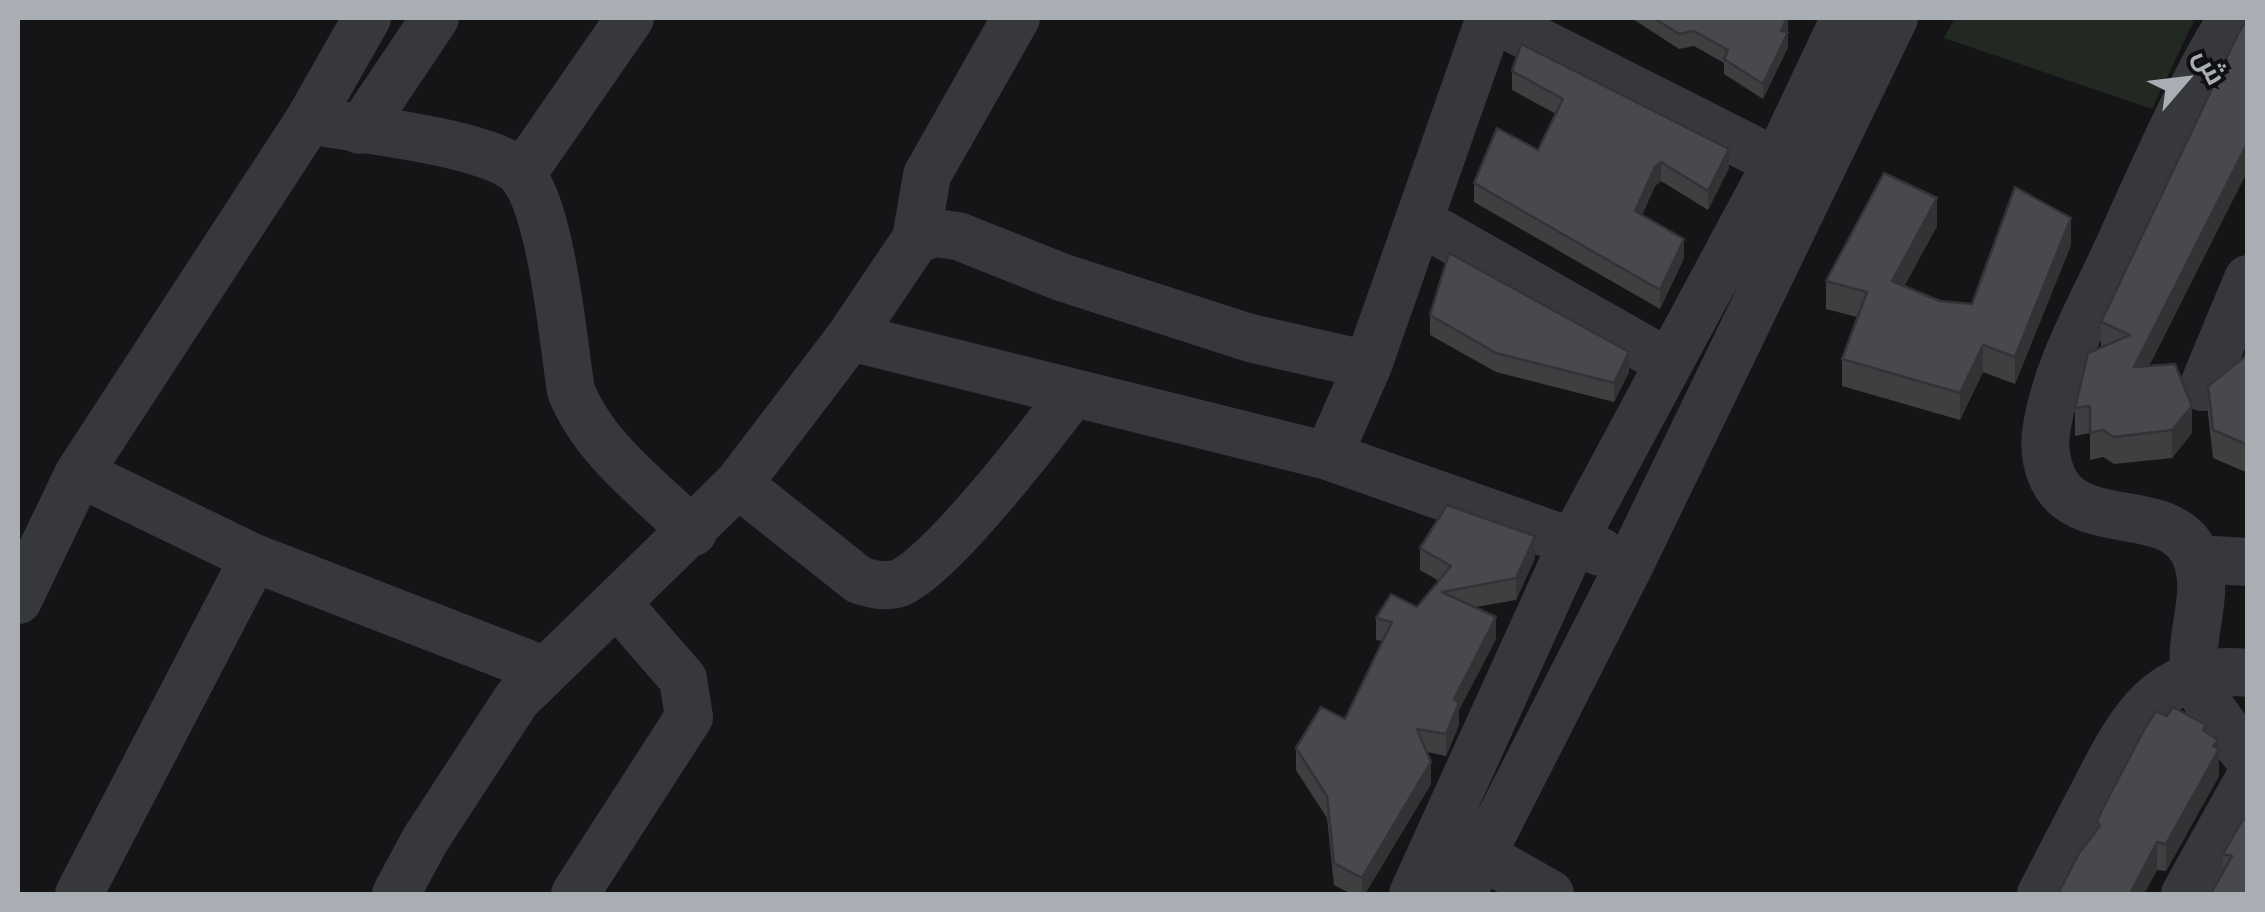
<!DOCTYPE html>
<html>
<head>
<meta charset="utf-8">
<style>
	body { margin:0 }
	#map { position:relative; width:2265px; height:912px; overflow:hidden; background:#151517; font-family:Barlow,Cairo,sans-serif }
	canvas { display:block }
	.frame { position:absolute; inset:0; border:20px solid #a9aeb5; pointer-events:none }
	.north { position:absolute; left:2135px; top:30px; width:100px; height:100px; -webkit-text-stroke:8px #101012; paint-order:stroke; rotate:62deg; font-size:28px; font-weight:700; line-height:40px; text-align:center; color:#a9aeb5 }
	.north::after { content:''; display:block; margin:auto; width:35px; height:45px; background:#a9aeb5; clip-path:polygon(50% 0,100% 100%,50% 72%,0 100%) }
</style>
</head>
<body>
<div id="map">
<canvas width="2265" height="912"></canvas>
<div class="frame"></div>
<div class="north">ش</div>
</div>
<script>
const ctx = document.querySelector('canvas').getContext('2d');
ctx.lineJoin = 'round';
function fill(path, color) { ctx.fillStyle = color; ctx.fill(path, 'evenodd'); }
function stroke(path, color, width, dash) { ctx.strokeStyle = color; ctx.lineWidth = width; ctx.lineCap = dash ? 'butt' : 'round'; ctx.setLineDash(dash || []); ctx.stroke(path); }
const green = new Path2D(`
	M 1955,18 L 2195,18 L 2152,109 L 1944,38 Z`);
const minor = new Path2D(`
	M 1492,18 L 1777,162
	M 2232,18 C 2186,93 2151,176 2114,257 C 2089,311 2057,366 2047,426 C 2043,448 2046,473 2061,491 C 2096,531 2179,502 2197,560 C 2210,597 2188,637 2195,674 C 2199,696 2233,739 2248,757
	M 309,120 C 354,129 496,142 522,175 C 552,212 563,340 571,391 C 594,449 650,489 693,532
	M 360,130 L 435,18
	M 522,174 L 630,18
	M 1419,221 L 1669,363
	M 916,239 L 927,175 L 1016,18
	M 850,337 L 1328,456 L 1601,552
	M 2203,387 L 2248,279
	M 1328,456 L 1368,365 L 1490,18
	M 79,473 L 254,558 L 546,671
	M 738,484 L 859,580 C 871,584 883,587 896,584 C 934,576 1045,430 1073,393
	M 2197,559 L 2248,562
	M 18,600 L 79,473 L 309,120 L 367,18
	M 1453,839 L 1550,894
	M 79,894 L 254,558
	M 396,894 L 425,840 L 517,699 L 738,484 L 850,337 L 916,239 L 935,233 L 958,236 L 1061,277 L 1250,338 L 1368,365
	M 575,894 L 689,717 L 683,679 L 617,603
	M 1413,894 L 1573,542 L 1777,162 L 1845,18
	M 1462,894 L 1630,564 L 1894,18
	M 2041,894 C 2059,860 2077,825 2095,790 C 2130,722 2159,663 2248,673
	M 2185,894 L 2248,781`);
const wall = new Path2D(`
	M 1633,18 L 1734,18 L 1737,19 L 1788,18 L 1788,47 L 1763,99 L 1724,74 L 1724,63 L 1694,46 L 1679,49 L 1633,19 Z
	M 1512,71 L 1729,168 L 1708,210 L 1661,181 L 1655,186 L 1642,215 L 1684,258 L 1660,309 L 1474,202 L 1474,183 L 1538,150 L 1556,114 L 1512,90 Z
	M 2248,170 L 2149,366 L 2192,433 L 2172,458 L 2114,464 L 2103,457 L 2090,460 L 2090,433 L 2075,436 L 2075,408 L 2101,348 L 2101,322 Z
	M 1937,226 L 1904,286 L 1940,301 L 1972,304 L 2071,245 L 2015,384 L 1983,372 L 1960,420 L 1842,386 L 1842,359 L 1857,317 L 1826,309 L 1826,281 Z
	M 1430,315 L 1629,372 L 1614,402 L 1496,372 L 1430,335 Z
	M 2248,324 L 2248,473 L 2213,458 L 2208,414 L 2208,386 L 2247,355 Z
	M 1420,548 L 1535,558 L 1516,600 L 1476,607 L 1496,639 L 1459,710 L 1459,725 L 1446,756 L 1427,752 L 1431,784 L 1365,894 L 1351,894 L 1334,885 L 1327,818 L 1296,770 L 1296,748 L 1345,719 L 1383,641 L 1376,640 L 1376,618 L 1417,607 L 1439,581 L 1420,570 Z
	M 2206,732 L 2218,748 L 2219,776 L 2166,871 L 2157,870 L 2144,894 L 2058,894 L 2097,830 L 2097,821 Z
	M 2248,819 L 2248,894 L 2223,872 L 2223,854 Z`);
const shadedWall = new Path2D(`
	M 1788,18 L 1788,47 L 1763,99 L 1763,84 L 1781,31 Z
	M 2248,142 L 2248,170 L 2134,395 L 2134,367 Z
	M 1729,149 L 1729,168 L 1708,210 L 1708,191 Z
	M 1661,162 L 1661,181 L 1655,186 L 1635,231 L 1635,211 L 1655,167 Z
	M 1937,198 L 1937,226 L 1892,309 L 1892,281 Z
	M 2071,218 L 2071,245 L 2015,384 L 2015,357 Z
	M 1684,239 L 1684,258 L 1660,309 L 1660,290 Z
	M 1983,345 L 1983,372 L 1960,420 L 1960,393 Z
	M 1629,352 L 1629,372 L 1614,402 L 1614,383 Z
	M 2192,406 L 2192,433 L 2172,458 L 2172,430 Z
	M 1535,536 L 1535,558 L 1516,600 L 1516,578 Z
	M 1496,617 L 1496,639 L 1459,710 L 1459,725 L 1446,756 L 1446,734 L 1454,699 Z
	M 2218,740 L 2219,776 L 2166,871 L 2166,844 L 2213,746 Z
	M 1431,762 L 1431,784 L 1365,894 L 1362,894 L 1362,878 Z
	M 2157,842 L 2157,870 L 2144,894 L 2130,894 Z`);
const building = new Path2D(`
	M 1654,18 L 1734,18 L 1737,19 L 1738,18 L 1787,18 L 1781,31 L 1788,32 L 1763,84 L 1724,59 L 1728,50 L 1694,31 L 1679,34 Z
	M 2248,18 L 2248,142 L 2134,367 L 2175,364 L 2192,406 L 2172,430 L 2114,437 L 2103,430 L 2090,433 L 2090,406 L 2075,408 L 2088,353 L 2130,335 L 2101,322 L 2239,32 Z
	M 1521,44 L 1729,149 L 1708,191 L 1661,162 L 1655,167 L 1635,211 L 1684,239 L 1660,290 L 1474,183 L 1497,128 L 1538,150 L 1563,99 L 1512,71 Z
	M 1884,173 L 1937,198 L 1892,281 L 1940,301 L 1972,304 L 2015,187 L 2071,218 L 2015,357 L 1983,345 L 1960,393 L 1842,359 L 1867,292 L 1826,281 Z
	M 1449,253 L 1629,352 L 1614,383 L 1496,353 L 1430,315 Z
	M 2248,354 L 2248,445 L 2213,430 L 2208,386 Z
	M 1447,505 L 1535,536 L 1516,578 L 1442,592 L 1496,617 L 1454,699 L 1459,703 L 1446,734 L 1417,729 L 1431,762 L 1362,878 L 1334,863 L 1327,796 L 1296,748 L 1321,707 L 1345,719 L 1392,622 L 1376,618 L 1391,594 L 1417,607 L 1451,566 L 1420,548 Z
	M 2173,707 L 2206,725 L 2203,730 L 2218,740 L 2213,746 L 2219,749 L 2166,844 L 2157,842 L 2130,894 L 2058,894 L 2079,853 L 2100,826 L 2097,821 L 2103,808 L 2145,728 L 2156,711 L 2167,716 Z
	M 2243,819 L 2248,819 L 2248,894 L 2211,894 L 2232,856 L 2223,854 Z`);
fill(green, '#222822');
stroke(minor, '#37383b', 48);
fill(wall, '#3d3f41');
fill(shadedWall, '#323335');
fill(building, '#47494c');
stroke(building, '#323335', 2.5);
</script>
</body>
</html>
